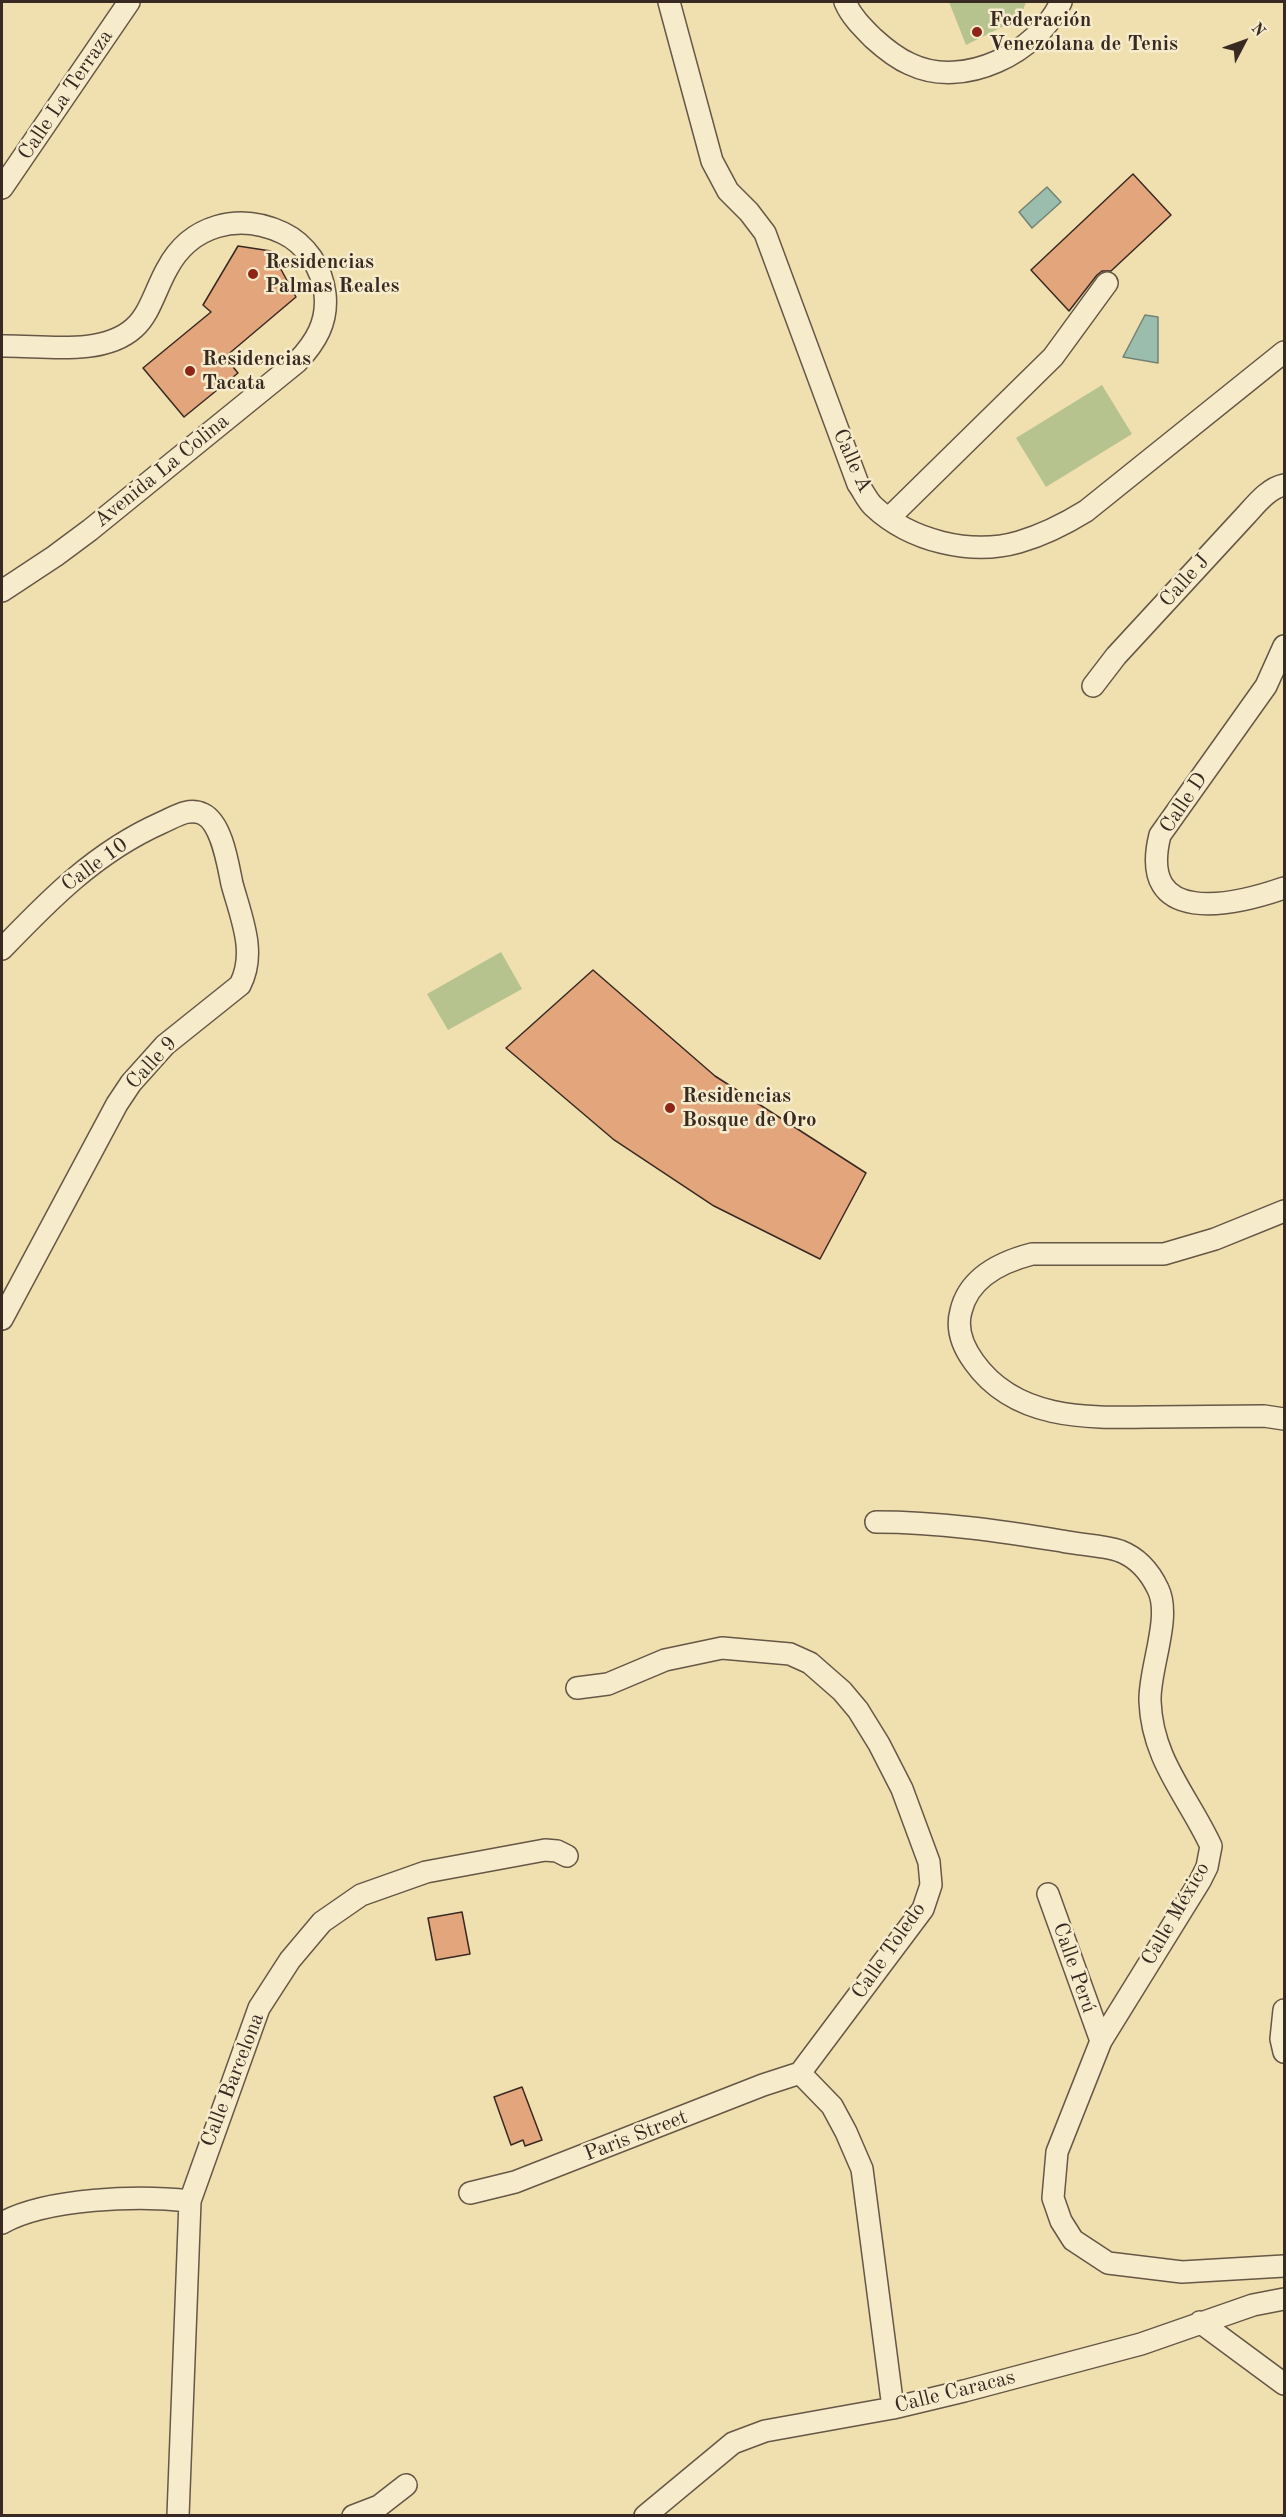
<!DOCTYPE html>
<html>
<head>
<meta charset="utf-8">
<style>
	body { margin:0 }
	#map { position:relative; width:1286px; height:2517px; overflow:hidden; background:#f1e0af; font-family:"Old Standard TT",serif }
	canvas { display:block }
	.frame { position:absolute; inset:0; border:3px solid #382923; pointer-events:none }
	.north { position:absolute; left:1214px; top:12px; width:60px; height:60px; -webkit-text-stroke:4px #f6ebcb; paint-order:stroke; rotate:49deg; font-size:16px; font-weight:700; line-height:24px; text-align:center; color:#382923 }
	.north::after { content:''; display:block; margin:auto; width:21px; height:27px; background:#382923; clip-path:polygon(50% 0,100% 100%,50% 72%,0 100%) }
</style>
</head>
<body>
<div id="map">
<canvas width="1286" height="2517"></canvas>
<div class="frame"></div>
<div class="north">N</div>
</div>
<script>
const ctx = document.querySelector('canvas').getContext('2d');
ctx.lineJoin = 'round';
function fill(path, color) { ctx.fillStyle = color; ctx.fill(path, 'evenodd'); }
function stroke(path, color, width, dash) { ctx.strokeStyle = color; ctx.lineWidth = width; ctx.lineCap = dash ? 'butt' : 'round'; ctx.setLineDash(dash || []); ctx.stroke(path); }
function drawText(font, color, halo, rows, align = 'center') {
  ctx.font = font + ' "Old Standard TT",serif'; ctx.lineWidth = 5; ctx.setLineDash([]); ctx.textBaseline = 'middle'; ctx.strokeStyle = halo; ctx.fillStyle = color; for (const [text, x, y, turn = 0] of rows) {
    ctx.save(); ctx.translate(x, y); ctx.rotate((+turn || 0) * Math.PI / 180); ctx.textAlign = isNaN(turn) ? turn : align; if (halo) ctx.strokeText(text, 0, 0); ctx.fillText(text, 0, 0); ctx.restore();
  }
}
const green = new Path2D(`
	M 949,2 L 1026,2 L 1020,18 L 966,45 Z
	M 1102,385 L 1132,434 L 1046,487 L 1016,438 Z
	M 501,952 L 522,989 L 448,1030 L 427,994 Z`);
const water = new Path2D(`
	M 1047,187 L 1061,202 L 1032,228 L 1019,212 Z
	M 1145,315 L 1158,317 L 1158,363 L 1123,357 Z`);
const building = new Path2D(`
	M 1133,174 L 1171,215 L 1111,271 L 1102,271 L 1097,275 L 1069,311 L 1031,270 Z
	M 238,246 L 271,251 L 296,297 L 225,357 L 238,373 L 184,417 L 143,368 L 211,312 L 203,305 Z
	M 593,970 L 715,1076 L 866,1173 L 820,1259 L 714,1206 L 613,1139 L 506,1048 Z
	M 462,1912 L 470,1954 L 436,1960 L 428,1918 Z
	M 522,2087 L 542,2140 L 525,2146 L 523,2140 L 511,2145 L 494,2097 Z`);
const minor = new Path2D(`
	M 669,2 L 712,161 L 728,191 L 749,212 L 765,233 L 858,484 C 863,491 867,500 873,506 C 910,541 971,556 1019,542 C 1043,535 1065,524 1086,511 L 1284,352
	M 845,2 C 851,16 862,27 873,38 C 884,48 896,58 910,64 C 964,90 1038,52 1061,2
	M 2,188 L 129,2
	M 2,346 C 41,345 102,357 134,328 C 150,314 156,288 167,269 C 190,225 238,212 283,233 C 306,244 322,268 325,294 C 328,322 316,342 297,362 L 90,530 L 55,556 L 2,591
	M 889,518 L 1053,357 L 1107,283
	M 1284,646 L 1266,686 L 1160,835 C 1137,927 1232,906 1284,888
	M 1093,686 L 1116,656 L 1247,514 C 1257,503 1269,488 1284,485
	M 2,949 C 50,899 96,852 161,823 C 175,817 188,807 203,814 C 222,823 228,865 232,884 C 241,917 257,953 240,985 L 165,1045 L 131,1083 L 117,1104 L 2,1319
	M 1284,1211 L 1215,1239 L 1164,1254 L 1032,1254 C 1001,1262 969,1277 961,1311 C 956,1329 963,1347 974,1362 C 1016,1421 1089,1418 1154,1417 C 1191,1417 1227,1416 1264,1416 L 1284,1419
	M 876,1522 C 939,1522 1000,1531 1062,1541 C 1080,1545 1103,1545 1120,1551 C 1138,1558 1150,1572 1158,1589 C 1172,1617 1149,1669 1150,1701 C 1152,1760 1188,1796 1211,1846 L 1207,1867 L 1200,1881 L 1101,2041 L 1057,2152 L 1053,2198 L 1061,2221 L 1073,2240 L 1108,2263 L 1182,2272 L 1284,2266
	M 577,1688 L 608,1684 L 665,1660 L 722,1648 L 790,1654 L 810,1663 L 842,1691 L 858,1710 L 879,1744 L 902,1789 L 929,1862 L 931,1885 L 923,1909 L 800,2073
	M 1048,1894 L 1101,2041
	M 1284,2010 L 1281,2039 L 1284,2052
	M 800,2073 L 832,2106 L 846,2132 L 862,2169 L 893,2408
	M 470,2193 L 515,2182 L 763,2085 L 800,2073
	M 2,2223 C 47,2198 139,2195 190,2201
	M 1200,2322 L 1284,2384
	M 178,2516 L 190,2201 L 259,2008 L 290,1960 L 322,1922 L 361,1895 L 426,1872 L 545,1850 L 557,1851 L 567,1856
	M 353,2516 L 379,2506 L 406,2485
	M 645,2516 L 733,2443 L 765,2431 L 893,2408 L 964,2391 L 1141,2344 L 1253,2305 L 1284,2299`);
const markers = [
	[977,32,6,"#8f2418"],
	[253,274,6,"#8f2418"],
	[190,371,6,"#8f2418"],
	[670,1108,6,"#8f2418"]
];
const poiNames = [
	["Federación",989,20],
	["Venezolana de Tenis",989,44],
	["Residencias",265,262],
	["Palmas Reales",265,286],
	["Residencias",202,359],
	["Tacata",202,383],
	["Residencias",682,1096],
	["Bosque de Oro",682,1120]
];
const streetNames = [
	["Calle La Terraza",66,95,-56],
	["Calle A",852,461,66],
	["Avenida La Colina",162,471,-39],
	["Calle J",1185,581,-48],
	["Calle D",1184,803,-56],
	["Calle 10",95,865,-36],
	["Calle 9",152,1063,-47],
	["Calle México",1176,1914,-60],
	["Calle Toledo",889,1951,-55],
	["Calle Perú",1074,1968,71],
	["Calle Barcelona",233,2080,-69],
	["Paris Street",636,2136,-21],
	["Calle Caracas",955,2392,-14]
];
fill(green, '#b6c38e');
fill(water, '#9bbdad');
stroke(water, '#738276', 1.5);
fill(building, '#e3a67c');
stroke(building, '#382923', 1.5);
stroke(minor, '#665746', 24);
stroke(minor, '#f6ebcb', 21);
for (const [x, y, r, color] of markers) { const dot = new Path2D(); dot.arc(x, y, r, 0, 2 * Math.PI); ctx.fillStyle = color; ctx.fill(dot); stroke(dot, '#f6ebcb', 2); }
drawText('bold 21px', '#382923', '#f6ebcb', poiNames, 'left');
drawText('21px', '#382923', '#f6ebcb', streetNames);
</script>
</body>
</html>
